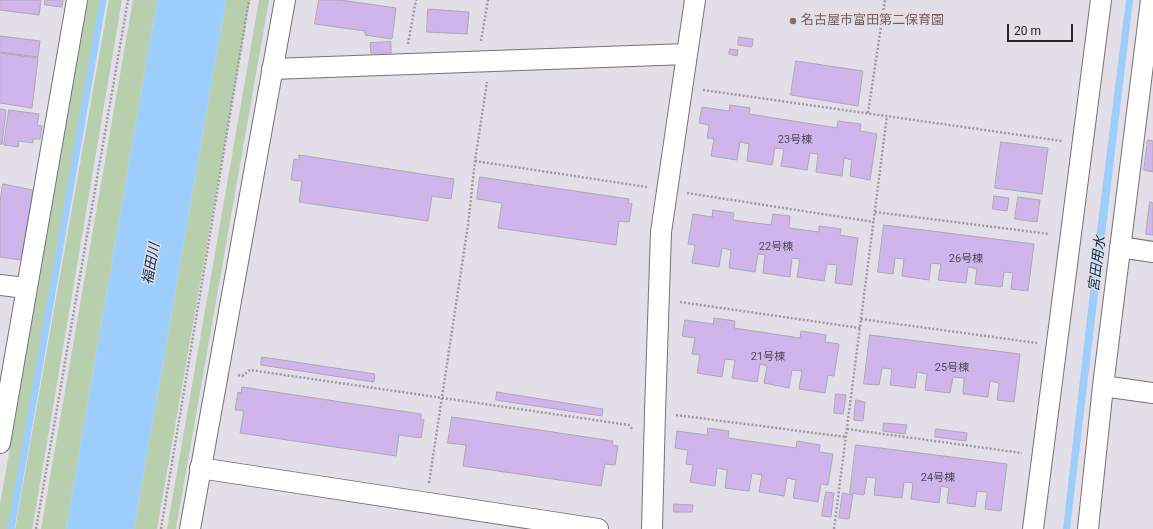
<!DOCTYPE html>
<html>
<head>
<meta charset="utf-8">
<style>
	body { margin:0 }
	#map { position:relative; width:1153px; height:529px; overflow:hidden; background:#e3dfe8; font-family:Roboto,sans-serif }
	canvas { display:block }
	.scale { position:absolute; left:1007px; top:24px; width:66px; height:18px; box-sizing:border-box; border:2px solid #272629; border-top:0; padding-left:5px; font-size:12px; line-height:14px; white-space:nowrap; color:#272629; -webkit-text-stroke:3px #e3dfe8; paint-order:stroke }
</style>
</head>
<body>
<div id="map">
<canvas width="1153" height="529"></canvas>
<div class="scale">20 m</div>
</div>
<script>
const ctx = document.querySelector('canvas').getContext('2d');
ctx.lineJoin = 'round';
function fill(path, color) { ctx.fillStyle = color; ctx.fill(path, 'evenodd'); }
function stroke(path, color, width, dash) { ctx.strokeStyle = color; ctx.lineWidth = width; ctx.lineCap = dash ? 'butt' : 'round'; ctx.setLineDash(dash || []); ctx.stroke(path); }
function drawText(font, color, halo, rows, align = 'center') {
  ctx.font = font + ' Roboto,"Noto Sans JP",sans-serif'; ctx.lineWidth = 3; ctx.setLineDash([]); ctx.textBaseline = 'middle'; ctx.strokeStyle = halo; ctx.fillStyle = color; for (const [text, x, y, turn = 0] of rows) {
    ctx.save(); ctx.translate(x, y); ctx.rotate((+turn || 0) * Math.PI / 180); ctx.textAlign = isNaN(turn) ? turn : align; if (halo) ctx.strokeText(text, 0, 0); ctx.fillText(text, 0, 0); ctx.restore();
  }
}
const green = new Path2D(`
	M 88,0 L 100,0 L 8,529 L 0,529 L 0,505 Z
	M 109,0 L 122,0 L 33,525 L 32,529 L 15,529 Z
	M 133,0 L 157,0 L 66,529 L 41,529 Z
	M 226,0 L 250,0 L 157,529 L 134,529 Z
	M 259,0 L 269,0 L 176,529 L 167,529 Z`);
const water = new Path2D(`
	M 157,0 L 226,0 L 134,529 L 66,529 Z
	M 1126,0 L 1133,0 L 1070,529 L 1063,529 L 1096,239 Z`);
const stream = new Path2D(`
	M 11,529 L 103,0`);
const building = new Path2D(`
	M 0,0 L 41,0 L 39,15 L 0,10 Z
	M 45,0 L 63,0 L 62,7 L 45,5 Z
	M 319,0 L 340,0 L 396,8 L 392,39 L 365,35 L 365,31 L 315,24 Z
	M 428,9 L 469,12 L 467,34 L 427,32 Z
	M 0,36 L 40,41 L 38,57 L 0,52 Z
	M 739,37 L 753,39 L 752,47 L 738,45 Z
	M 391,42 L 391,53 L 371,53 L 370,43 Z
	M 730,49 L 738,50 L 737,56 L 729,54 Z
	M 0,53 L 38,58 L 32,108 L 0,103 Z
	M 796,61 L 863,71 L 858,106 L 791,95 Z
	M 730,105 L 750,108 L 749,114 L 837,128 L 838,121 L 861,124 L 860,131 L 877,134 L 870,180 L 850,176 L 852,160 L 844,158 L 842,176 L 816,172 L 818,154 L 810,153 L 807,170 L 781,166 L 784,149 L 775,148 L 772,165 L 747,161 L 749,144 L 740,142 L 737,160 L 711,156 L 714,139 L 707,138 L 709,125 L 699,123 L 702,107 L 729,111 Z
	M 0,109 L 6,110 L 2,144 L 0,144 Z
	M 9,110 L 39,114 L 37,125 L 42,126 L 40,139 L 33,139 L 33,143 L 19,141 L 18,147 L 4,145 Z
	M 1148,140 L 1153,141 L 1153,172 L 1144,170 Z
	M 1001,142 L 1048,148 L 1042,194 L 995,188 Z
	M 299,155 L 454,179 L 451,199 L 432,196 L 428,221 L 299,202 L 302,181 L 291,180 L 294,159 L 299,160 Z
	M 480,177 L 629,199 L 628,203 L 632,204 L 629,222 L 619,221 L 616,245 L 498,228 L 502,203 L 477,199 Z
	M 3,184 L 33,190 L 21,260 L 0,257 L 0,203 Z
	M 994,196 L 1009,198 L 1007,211 L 993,209 Z
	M 1018,197 L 1040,200 L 1037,222 L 1015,219 Z
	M 1150,202 L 1153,203 L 1153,235 L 1146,234 Z
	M 713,210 L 734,213 L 733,220 L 771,225 L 773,214 L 790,216 L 789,228 L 819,232 L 819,226 L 841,229 L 840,235 L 858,238 L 852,285 L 835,283 L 837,265 L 827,264 L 824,281 L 797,277 L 800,259 L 792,258 L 790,277 L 763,273 L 765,255 L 758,254 L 755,272 L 729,268 L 731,250 L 722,248 L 719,267 L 692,263 L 695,245 L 688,244 L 693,214 L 712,217 Z
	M 884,225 L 1034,244 L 1028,291 L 1011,289 L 1013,273 L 1004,272 L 1002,287 L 975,284 L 977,269 L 968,267 L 966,283 L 938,280 L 941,264 L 931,263 L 929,280 L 902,276 L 904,259 L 895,258 L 893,274 L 878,272 Z
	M 714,318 L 735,321 L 734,328 L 800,338 L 801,331 L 826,335 L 825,342 L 839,344 L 834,376 L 828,375 L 825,393 L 799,389 L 802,371 L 792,370 L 789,388 L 764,383 L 767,366 L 760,364 L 757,382 L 732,378 L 735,360 L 725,359 L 722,377 L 697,373 L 700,355 L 692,354 L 695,338 L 682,336 L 685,320 L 713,324 Z
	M 870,335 L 1020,354 L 1014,402 L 997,400 L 999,383 L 990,381 L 988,397 L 963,394 L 964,378 L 953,377 L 950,393 L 925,390 L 927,374 L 917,372 L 915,388 L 890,385 L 892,369 L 882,368 L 879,385 L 864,384 Z
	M 262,357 L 375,374 L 374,382 L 261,365 Z
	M 242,387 L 421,414 L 421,419 L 424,420 L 421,438 L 399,435 L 396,456 L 240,433 L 244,411 L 235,410 L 238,392 L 241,393 Z
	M 497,392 L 603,409 L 602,416 L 496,400 Z
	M 836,394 L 846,395 L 843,414 L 834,413 Z
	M 856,400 L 865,402 L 863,421 L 854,420 Z
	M 452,417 L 613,441 L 612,445 L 618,446 L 615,465 L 605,464 L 601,486 L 463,466 L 466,445 L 448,443 Z
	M 884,423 L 907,425 L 905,434 L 883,431 Z
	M 708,428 L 729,431 L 728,438 L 796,448 L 797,441 L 820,445 L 819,452 L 833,454 L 828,485 L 821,484 L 818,502 L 793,498 L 796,480 L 787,478 L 784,496 L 759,492 L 762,475 L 752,473 L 749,491 L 725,488 L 727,470 L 717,468 L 715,486 L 690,482 L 693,465 L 686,464 L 688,450 L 675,448 L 677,431 L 707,435 Z
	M 936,429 L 967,433 L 966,441 L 935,437 Z
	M 856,445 L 1007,464 L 1001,511 L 985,509 L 987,492 L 977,491 L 975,507 L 947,503 L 949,488 L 941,486 L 939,503 L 911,499 L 913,483 L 904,482 L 902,498 L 874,495 L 876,478 L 867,477 L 864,495 L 850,493 Z
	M 826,492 L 834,493 L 831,517 L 822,516 Z
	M 843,493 L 853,495 L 849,519 L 839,518 Z
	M 674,504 L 693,505 L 692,512 L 674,512 Z`);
const path = new Path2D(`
	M 481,41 L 488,0
	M 408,44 L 416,0
	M 703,90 L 1062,141
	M 868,113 L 885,0
	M 475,161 L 647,187
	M 687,193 L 874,222
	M 875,212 L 1049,234
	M 680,302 L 860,328
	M 861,319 L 1037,343
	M 238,375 L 242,376 L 250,370 L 629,425 L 633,430
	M 676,415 L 846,437
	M 847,429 L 1022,453
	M 429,483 L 468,225 L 475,161 L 487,82
	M 36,529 L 128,0
	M 161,529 L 249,0
	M 834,529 L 887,116`);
const street = new Path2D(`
	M 272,69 L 687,54
	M 1120,247 L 1153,252
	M 0,285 L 26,288
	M 1103,386 L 1153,393
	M 0,443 L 77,0
	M 200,468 L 598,529
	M 190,529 L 285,0
	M 652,529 L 655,412 L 661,232 L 695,0
	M 1033,529 L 1101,0
	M 1088,529 L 1103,386 L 1151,0`);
const markers = [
	[793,21,4,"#8d6e63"]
];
const numberNames = [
	["23号棟",795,140],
	["22号棟",776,247],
	["26号棟",966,259],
	["21号棟",768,357],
	["25号棟",952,368],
	["24号棟",938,478]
];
const educationNames = [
	["名古屋市富田第二保育園",801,21]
];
const waterNames = [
	["福田川",152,264,-80],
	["宮田用水",1098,264,-83]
];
fill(green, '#b8cfad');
fill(water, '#9dcdfa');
stroke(stream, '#9dcdfa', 7);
fill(building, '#cfb5ec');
stroke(building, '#aca8b0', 1);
stroke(street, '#757279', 22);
stroke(path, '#9d9aa0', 2.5, [2, 2]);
stroke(street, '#fff', 20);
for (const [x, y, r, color] of markers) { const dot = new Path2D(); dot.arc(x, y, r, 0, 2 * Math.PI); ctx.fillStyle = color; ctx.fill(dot); stroke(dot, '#e3dfe8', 1.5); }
drawText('11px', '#514a5a', null, numberNames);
drawText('13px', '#785e54', '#e3dfe8', educationNames, 'left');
drawText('italic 14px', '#0b2f4d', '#e3dfe8', waterNames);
</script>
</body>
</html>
